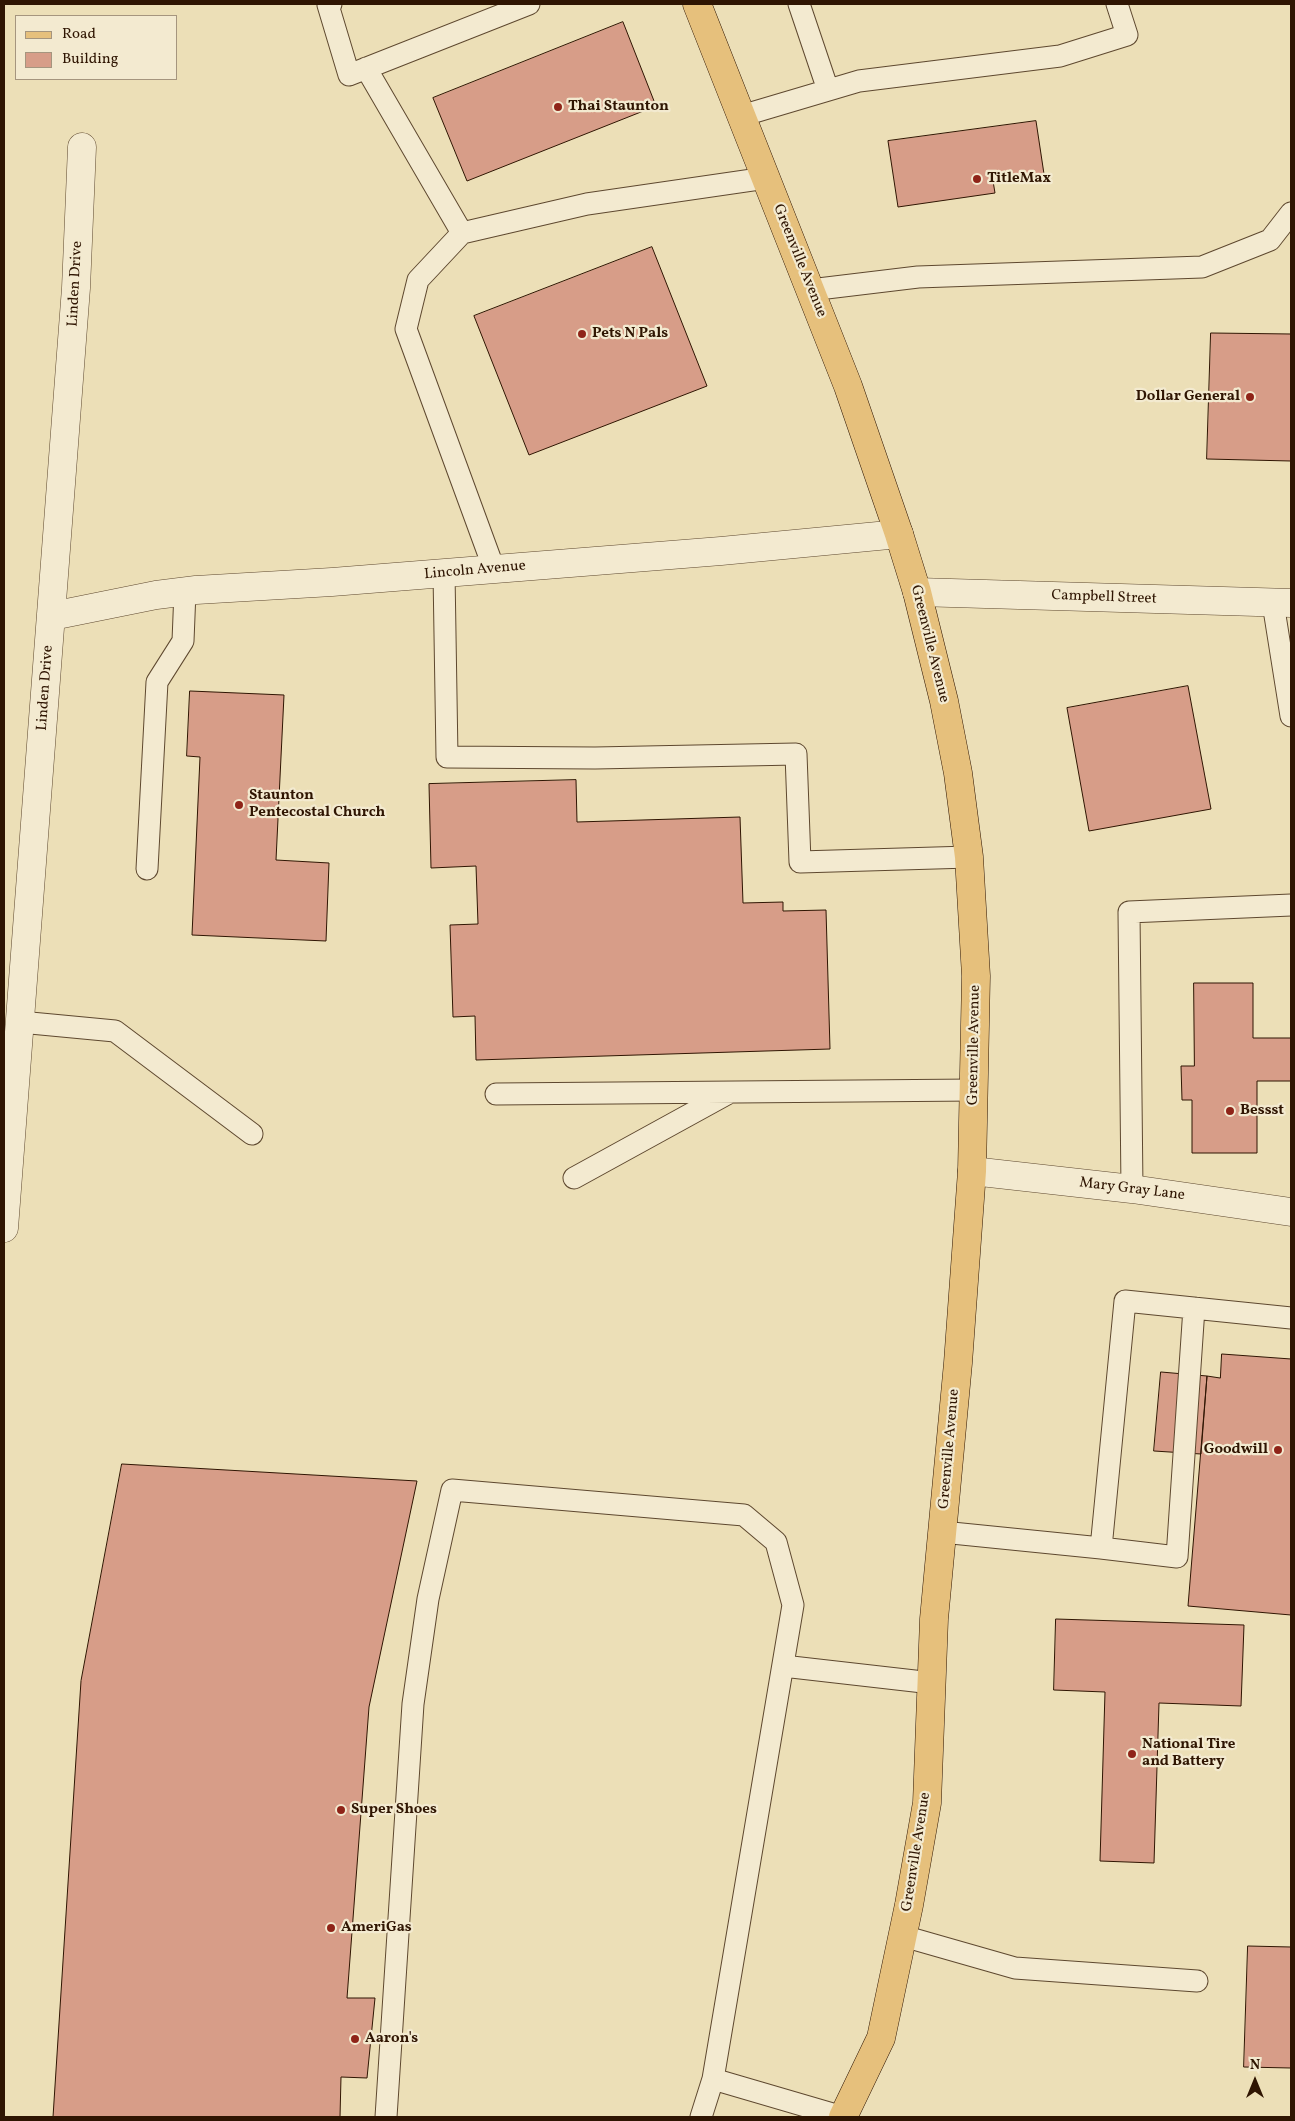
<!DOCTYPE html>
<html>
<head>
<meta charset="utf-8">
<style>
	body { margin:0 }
	#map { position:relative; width:1295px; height:2121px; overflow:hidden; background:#ecdfb7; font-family:Vollkorn,serif }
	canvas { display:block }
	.frame { position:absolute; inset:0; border:5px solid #2f1502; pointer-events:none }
	.legend { position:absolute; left:15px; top:15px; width:162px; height:65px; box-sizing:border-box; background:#f3ead0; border:1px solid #a5957e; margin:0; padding:6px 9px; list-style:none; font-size:15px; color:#2f1502 }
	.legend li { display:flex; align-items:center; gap:10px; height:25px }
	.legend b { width:25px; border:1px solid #a5957e }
	.north { position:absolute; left:1230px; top:2056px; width:50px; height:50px; -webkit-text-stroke:4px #f3ead0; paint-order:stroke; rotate:0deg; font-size:14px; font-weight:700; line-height:20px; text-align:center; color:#2f1502 }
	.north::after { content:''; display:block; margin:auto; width:18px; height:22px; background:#2f1502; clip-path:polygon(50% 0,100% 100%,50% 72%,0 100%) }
</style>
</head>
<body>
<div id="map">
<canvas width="1295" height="2121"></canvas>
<div class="frame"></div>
<ul class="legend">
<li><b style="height:6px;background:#e6c07c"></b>Road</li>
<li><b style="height:14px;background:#d79d88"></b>Building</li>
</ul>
<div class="north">N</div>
</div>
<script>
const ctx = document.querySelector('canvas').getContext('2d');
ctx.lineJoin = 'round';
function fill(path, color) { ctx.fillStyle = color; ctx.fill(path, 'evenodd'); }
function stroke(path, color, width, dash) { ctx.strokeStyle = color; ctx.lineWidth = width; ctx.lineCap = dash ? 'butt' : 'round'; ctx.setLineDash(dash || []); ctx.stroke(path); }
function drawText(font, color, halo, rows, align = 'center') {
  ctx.font = font + ' Vollkorn,serif'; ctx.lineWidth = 4.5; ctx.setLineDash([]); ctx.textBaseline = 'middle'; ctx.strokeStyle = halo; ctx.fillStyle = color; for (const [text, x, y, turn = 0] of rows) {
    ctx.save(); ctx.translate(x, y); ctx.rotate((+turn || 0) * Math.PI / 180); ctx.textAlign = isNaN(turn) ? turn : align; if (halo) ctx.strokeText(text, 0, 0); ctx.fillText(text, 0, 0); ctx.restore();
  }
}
const building = new Path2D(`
	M 623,22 L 656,106 L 467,181 L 433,98 Z
	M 1036,121 L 1044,174 L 993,181 L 995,193 L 898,207 L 888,141 Z
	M 652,247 L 707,386 L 529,455 L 474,316 Z
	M 1211,333 L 1291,334 L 1291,461 L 1207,459 Z
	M 1188,686 L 1211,809 L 1089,831 L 1067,708 Z
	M 190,691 L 284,695 L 276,860 L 329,863 L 326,941 L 192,935 L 200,757 L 187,756 Z
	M 576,780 L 577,822 L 740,817 L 743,903 L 783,902 L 783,911 L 826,910 L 830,1049 L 476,1060 L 475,1016 L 453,1017 L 450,925 L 478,924 L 476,866 L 431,868 L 429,784 Z
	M 1194,983 L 1253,983 L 1253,1038 L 1291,1038 L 1291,1081 L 1257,1081 L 1257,1153 L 1192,1153 L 1192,1100 L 1182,1100 L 1181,1066 L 1194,1066 Z
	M 1222,1354 L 1291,1359 L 1291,1615 L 1188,1606 L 1207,1376 L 1220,1378 Z
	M 1161,1372 L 1207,1376 L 1201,1454 L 1154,1451 Z
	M 122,1464 L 417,1481 L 369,1707 L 347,1998 L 375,1998 L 367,2078 L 341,2077 L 340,2117 L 53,2117 L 81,1681 Z
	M 1056,1619 L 1244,1625 L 1241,1706 L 1159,1703 L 1154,1863 L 1100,1861 L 1105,1692 L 1054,1690 Z
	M 1248,1946 L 1291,1947 L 1291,2068 L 1244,2067 Z`);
const lane = new Path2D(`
	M 331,4 L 328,5 L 349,75 L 529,4
	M 799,4 L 828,90
	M 366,68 L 462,233
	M 741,116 L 859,81 L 1060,56 L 1127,35 L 1117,4
	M 810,290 L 918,277 L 1202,267 L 1270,240 L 1291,213
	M 494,569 L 406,329 L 418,280 L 462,233 L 587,204 L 766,178
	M 444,573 L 447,757 L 595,758 L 796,754 L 800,862 L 969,857
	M 1273,603 L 1291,716
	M 147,869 L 157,682 L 183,641 L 185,591
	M 20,1022 L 115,1031 L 252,1134
	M 496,1094 L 975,1090
	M 574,1178 L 727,1094
	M 1132,1189 L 1129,912 L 1291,905
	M 942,1532 L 1101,1548 L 1125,1301 L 1291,1318
	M 1101,1548 L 1177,1557 L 1194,1308
	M 783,1666 L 932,1683
	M 903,1936 L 1015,1968 L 1197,1981
	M 386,2117 L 413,1704 L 428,1599 L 452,1490 L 744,1515 L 776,1542 L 793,1605 L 713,2079 L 843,2117
	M 701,2117 L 713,2079`);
const street = new Path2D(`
	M 917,592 L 1291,603
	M 52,616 L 156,595 L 196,590 L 332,582 L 721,551 L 899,534
	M 972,1171 L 1132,1189 L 1291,1212
	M 4,1228 L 76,288 L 82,147`);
const primary = new Path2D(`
	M 697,4 L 848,386 L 899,534 L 917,592 L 944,701 L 958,773 L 969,857 L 976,976 L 972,1171 L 958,1363 L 934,1619 L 927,1803 L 909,1905 L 881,2038 L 843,2117`);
const markers = [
	[558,107,5,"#8f2418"],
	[977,179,5,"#8f2418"],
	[582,334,5,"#8f2418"],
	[1250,397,5,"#8f2418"],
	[239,805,5,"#8f2418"],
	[1230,1111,5,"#8f2418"],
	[1278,1450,5,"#8f2418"],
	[1132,1754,5,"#8f2418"],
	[341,1810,5,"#8f2418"],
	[331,1928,5,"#8f2418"],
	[355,2039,5,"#8f2418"]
];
const poiNames = [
	["Thai Staunton",568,107],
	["TitleMax",987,179],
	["Pets N Pals",592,334],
	["Dollar General",1240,397,"right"],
	["Staunton",249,796],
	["Pentecostal Church",249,813],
	["Bessst",1240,1111],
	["Goodwill",1268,1450,"right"],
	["National Tire",1142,1745],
	["and Battery",1142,1762],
	["Super Shoes",351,1810],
	["AmeriGas",341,1928],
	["Aaron's",365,2039]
];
const streetNames = [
	["Greenville Avenue",799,261,68],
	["Linden Drive",76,284,-87],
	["Lincoln Avenue",475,571,-5],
	["Campbell Street",1104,598,2],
	["Greenville Avenue",929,644,76],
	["Linden Drive",46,688,-86],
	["Greenville Avenue",975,1045,-89],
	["Mary Gray Lane",1132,1190,7],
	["Greenville Avenue",950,1449,-85],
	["Greenville Avenue",917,1852,-81]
];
fill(building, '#d79d88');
stroke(building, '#2f1502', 1);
stroke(lane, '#5e482f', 23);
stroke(street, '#5e482f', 29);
stroke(primary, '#2f1502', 29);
stroke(lane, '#f3ead0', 21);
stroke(street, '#f3ead0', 28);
stroke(primary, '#e6c07c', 28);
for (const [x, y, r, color] of markers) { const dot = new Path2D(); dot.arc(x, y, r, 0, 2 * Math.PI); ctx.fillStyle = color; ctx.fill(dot); stroke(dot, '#f3ead0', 2); }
drawText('bold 15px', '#2f1502', '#f3ead0', poiNames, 'left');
drawText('15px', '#2f1502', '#f3ead0', streetNames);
</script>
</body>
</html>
